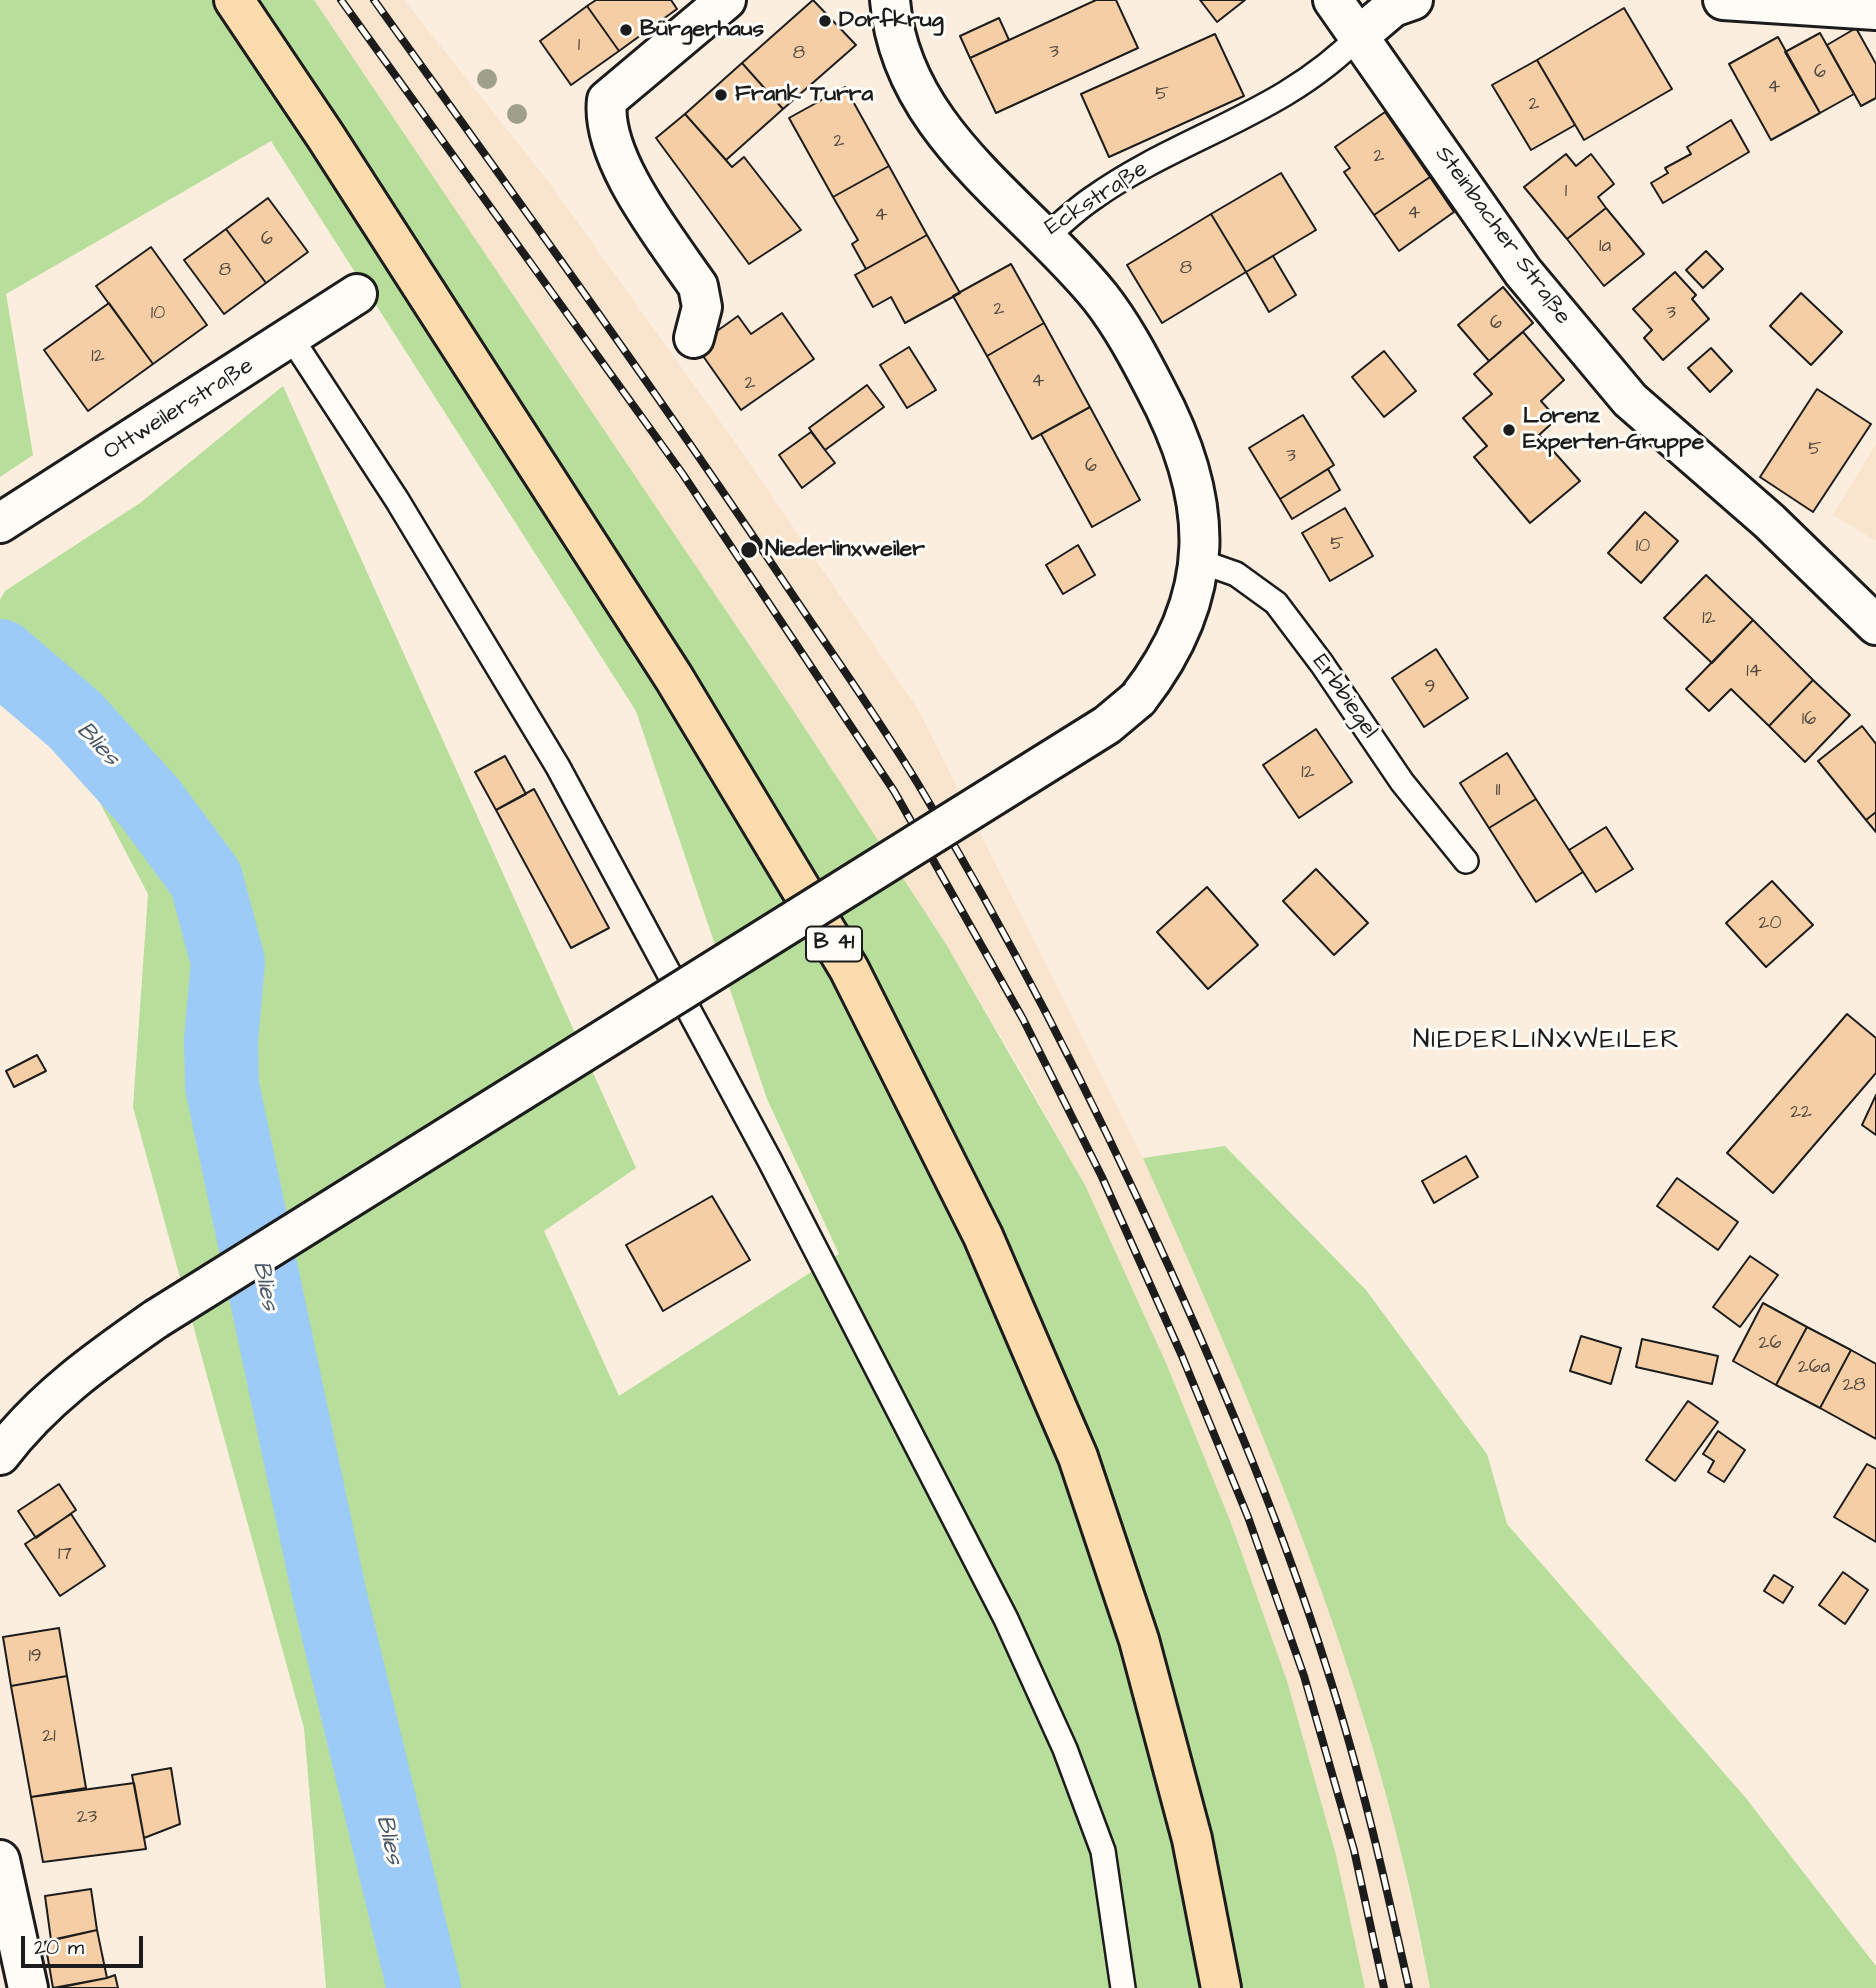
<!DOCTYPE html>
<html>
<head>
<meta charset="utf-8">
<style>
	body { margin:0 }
	#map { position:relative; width:1876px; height:1988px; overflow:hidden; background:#fbeede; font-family:"Architects Daughter",sans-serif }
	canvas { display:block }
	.scale { position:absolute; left:21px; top:1936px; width:122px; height:32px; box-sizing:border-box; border:4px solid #1c1c1c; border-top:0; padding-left:9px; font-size:21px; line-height:24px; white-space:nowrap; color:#1c1c1c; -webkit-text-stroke:5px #fdfcf7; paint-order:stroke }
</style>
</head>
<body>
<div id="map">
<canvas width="1876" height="1988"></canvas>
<div class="scale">20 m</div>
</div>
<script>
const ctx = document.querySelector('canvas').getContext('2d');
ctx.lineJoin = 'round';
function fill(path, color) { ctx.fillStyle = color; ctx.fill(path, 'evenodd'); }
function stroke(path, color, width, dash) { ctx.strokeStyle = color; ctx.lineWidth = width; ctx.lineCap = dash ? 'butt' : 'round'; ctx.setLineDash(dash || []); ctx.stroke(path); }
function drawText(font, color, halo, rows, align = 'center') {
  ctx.font = font + ' "Architects Daughter",sans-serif'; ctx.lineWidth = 6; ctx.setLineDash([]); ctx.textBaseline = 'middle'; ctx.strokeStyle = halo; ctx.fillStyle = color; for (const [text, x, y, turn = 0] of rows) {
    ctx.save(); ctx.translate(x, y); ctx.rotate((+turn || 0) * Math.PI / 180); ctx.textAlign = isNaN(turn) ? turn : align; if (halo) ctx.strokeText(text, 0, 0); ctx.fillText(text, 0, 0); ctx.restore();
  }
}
const built = new Path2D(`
	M 314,0 L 404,0 L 548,181 L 737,445 L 919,711 L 1143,1158 L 1224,1338 L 1291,1501 L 1348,1662 L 1398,1839 L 1430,1988 L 1365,1988 L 1336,1855 L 1287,1681 L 1231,1523 L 1166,1363 L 1085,1185 L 1019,1067 L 946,944 L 789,704 Z
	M 1876,444 L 1876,541 L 1833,515 Z`);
const green = new Path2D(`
	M 0,0 L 314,0 L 789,704 L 946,944 L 1085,1185 L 1166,1363 L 1231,1523 L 1287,1681 L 1336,1855 L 1365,1988 L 326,1988 L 304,1728 L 133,1107 L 148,894 L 71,748 L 0,691 L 0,600 L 5,591 L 140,503 L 283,386 L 636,1168 L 544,1231 L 619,1396 L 839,1254 L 767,1099 L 636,711 L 271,141 L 6,294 L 33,455 L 0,477 Z
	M 1225,1146 L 1366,1290 L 1487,1454 L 1507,1524 L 1745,1797 L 1876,1966 L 1876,1988 L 1430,1988 C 1378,1697 1263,1426 1143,1158 Z`);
const river = new Path2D(`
	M 0,656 L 75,720 L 150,803 L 206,879 L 228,962 L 221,1040 L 222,1086 L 330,1597 L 424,1988`);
const building = new Path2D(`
	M 596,0 L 671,0 L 677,9 L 619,51 L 587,6 Z
	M 813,0 L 856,45 L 783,109 L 742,63 Z
	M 1096,0 L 1116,0 L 1138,48 L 996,113 L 970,58 Z
	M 1200,0 L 1245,0 L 1217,22 Z
	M 587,6 L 619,51 L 571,85 L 540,41 Z
	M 1624,8 L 1672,89 L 1584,140 L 1537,60 Z
	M 999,18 L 1009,40 L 970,58 L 960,36 Z
	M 1856,28 L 1876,64 L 1876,98 L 1861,106 L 1827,45 Z
	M 1820,33 L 1854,94 L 1820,113 L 1785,52 Z
	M 1215,34 L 1244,96 L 1109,157 L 1081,94 Z
	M 1778,37 L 1820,113 L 1771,140 L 1729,64 Z
	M 1537,60 L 1575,125 L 1531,150 L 1492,85 Z
	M 742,63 L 783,109 L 726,160 L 685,114 Z
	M 845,87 L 889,166 L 833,197 L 789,118 Z
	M 1385,112 L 1430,177 L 1374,215 L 1344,172 L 1350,168 L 1335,147 Z
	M 685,114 L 732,167 L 744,157 L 801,230 L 749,264 L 656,138 Z
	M 1731,120 L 1749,152 L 1663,203 L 1651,183 L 1668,173 L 1665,168 L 1691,154 L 1687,147 Z
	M 1566,154 L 1576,166 L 1591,154 L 1614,184 L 1598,197 L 1606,208 L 1567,239 L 1524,187 Z
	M 889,166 L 927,235 L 866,269 L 852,244 L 858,240 L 833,197 Z
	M 1281,173 L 1316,230 L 1246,272 L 1211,214 Z
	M 1430,177 L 1454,212 L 1399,251 L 1374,215 Z
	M 268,198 L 308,252 L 266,283 L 226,229 Z
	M 1606,208 L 1644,254 L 1604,286 L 1567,239 Z
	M 1211,214 L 1246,272 L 1162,323 L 1127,265 Z
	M 226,229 L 266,283 L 224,314 L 184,260 Z
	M 927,235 L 960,293 L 905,323 L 891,297 L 873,307 L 855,275 Z
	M 151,247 L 207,325 L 153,364 L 96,286 Z
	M 1706,251 L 1723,269 L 1703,288 L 1686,270 Z
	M 1273,256 L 1296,295 L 1269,312 L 1246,272 Z
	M 1011,264 L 1044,323 L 987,356 L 953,296 Z
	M 1675,272 L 1696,295 L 1692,299 L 1709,319 L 1663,360 L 1644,338 L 1652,330 L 1633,309 Z
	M 1503,287 L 1533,323 L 1489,361 L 1458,325 Z
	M 1801,293 L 1842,332 L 1811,365 L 1770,326 Z
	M 109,303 L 153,364 L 88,411 L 44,350 Z
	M 782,313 L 814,359 L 741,410 L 696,346 L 738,316 L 751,334 Z
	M 1044,323 L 1090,407 L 1032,439 L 987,356 Z
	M 1523,332 L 1564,380 L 1541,401 L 1549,410 L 1550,425 L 1539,435 L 1580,481 L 1530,523 L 1474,457 L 1487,446 L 1463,418 L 1492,394 L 1474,374 Z
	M 909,347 L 936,390 L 907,408 L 880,365 Z
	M 1711,348 L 1732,371 L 1710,392 L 1688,368 Z
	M 1384,351 L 1416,391 L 1384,417 L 1352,377 Z
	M 867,385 L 884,407 L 825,450 L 809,428 Z
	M 1817,389 L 1871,424 L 1813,512 L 1760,477 Z
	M 1090,407 L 1140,500 L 1092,527 L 1041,434 Z
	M 1303,415 L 1334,465 L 1280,499 L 1249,448 Z
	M 811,432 L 835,463 L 802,488 L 779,455 Z
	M 1328,469 L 1340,490 L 1292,519 L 1280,499 Z
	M 1345,508 L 1373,556 L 1330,581 L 1302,533 Z
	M 1645,512 L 1678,541 L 1641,583 L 1608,553 Z
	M 1078,545 L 1095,575 L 1063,594 L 1046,565 Z
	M 1706,575 L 1753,620 L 1712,663 L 1664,618 Z
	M 1753,620 L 1813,680 L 1769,726 L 1731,689 L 1709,711 L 1686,689 Z
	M 1436,649 L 1468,698 L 1424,727 L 1392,678 Z
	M 1813,680 L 1850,715 L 1805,762 L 1769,726 Z
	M 1862,726 L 1876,744 L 1876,812 L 1866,820 L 1818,761 Z
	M 1316,729 L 1352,782 L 1299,818 L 1263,765 Z
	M 1507,753 L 1536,799 L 1489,828 L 1460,783 Z
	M 505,756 L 526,794 L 496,810 L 475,772 Z
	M 534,789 L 609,928 L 571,948 L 496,810 Z
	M 1536,799 L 1583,872 L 1536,902 L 1489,828 Z
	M 1876,812 L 1876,832 L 1866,820 Z
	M 1606,827 L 1633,869 L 1596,892 L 1569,850 Z
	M 1316,869 L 1368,923 L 1334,955 L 1283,901 Z
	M 1772,881 L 1813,925 L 1766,967 L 1726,923 Z
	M 1207,887 L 1258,945 L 1208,989 L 1157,932 Z
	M 1847,1014 L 1876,1038 L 1876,1073 L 1773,1193 L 1727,1153 Z
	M 37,1055 L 46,1071 L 14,1087 L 6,1071 Z
	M 1876,1095 L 1876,1135 L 1862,1125 Z
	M 1466,1156 L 1478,1177 L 1434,1203 L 1422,1181 Z
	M 1677,1178 L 1738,1222 L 1718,1250 L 1657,1206 Z
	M 712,1196 L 750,1260 L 663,1311 L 626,1245 Z
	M 1750,1256 L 1778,1275 L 1740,1327 L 1713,1307 Z
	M 1763,1303 L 1807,1327 L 1776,1385 L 1733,1361 Z
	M 1807,1327 L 1851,1350 L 1820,1408 L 1776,1385 Z
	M 1581,1336 L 1621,1348 L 1611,1384 L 1570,1371 Z
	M 1642,1339 L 1718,1356 L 1712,1384 L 1636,1367 Z
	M 1851,1350 L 1876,1364 L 1876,1439 L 1820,1408 Z
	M 1688,1401 L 1718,1422 L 1675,1481 L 1646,1460 Z
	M 1718,1431 L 1745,1450 L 1724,1482 L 1708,1472 L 1714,1461 L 1703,1454 Z
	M 1867,1464 L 1876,1469 L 1876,1542 L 1834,1517 Z
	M 59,1484 L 76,1510 L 36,1538 L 18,1511 Z
	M 71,1514 L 105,1566 L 60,1596 L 25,1544 Z
	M 1843,1572 L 1868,1590 L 1845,1624 L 1819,1605 Z
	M 1774,1575 L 1793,1587 L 1783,1603 L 1764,1591 Z
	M 59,1628 L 67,1676 L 11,1686 L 3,1637 Z
	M 67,1676 L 86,1788 L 31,1797 L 11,1686 Z
	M 171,1768 L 180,1824 L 144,1838 L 132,1775 Z
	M 134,1783 L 146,1849 L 43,1862 L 31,1797 Z
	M 91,1889 L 97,1930 L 51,1940 L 45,1896 Z
	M 97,1930 L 107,1978 L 53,1988 L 45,1942 Z
	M 115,1975 L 118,1988 L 57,1988 L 107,1978 Z`);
const service = new Path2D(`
	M 1044,239 C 1060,225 1075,210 1093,198 C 1180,136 1283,115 1360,35
	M 292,339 L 397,500 L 558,767 L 770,1161 L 1006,1619 L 1065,1749 L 1103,1851 L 1123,1988
	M 1199,561 L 1236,574 L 1276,603 L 1322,664 L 1402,782 L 1466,861`);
const minor = new Path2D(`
	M 1333,0 L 1523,272 L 1630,400 L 1769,521 L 1876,625
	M 1723,0 L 1876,10
	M 1360,35 L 1393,7 L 1413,0
	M 694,338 L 702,307 L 698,286 C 666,239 600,158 607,100 L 726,0
	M 0,523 L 357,294`);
const secondary = new Path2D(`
	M 890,0 C 900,131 1025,204 1100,297 C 1122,325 1139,357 1155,388 C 1215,500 1219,595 1138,699
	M 0,1455 C 43,1398 99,1359 156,1319
	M 0,1860 L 28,1988`);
const trunk = new Path2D(`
	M 234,0 L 326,137 L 674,678 L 849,969 L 983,1236 L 1078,1457 L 1139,1640 L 1192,1839 L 1221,1988`);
const rail = new Path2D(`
	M 341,0 L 682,473 L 894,791 L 1023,1019 L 1102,1177 L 1182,1356 L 1248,1517 L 1304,1676 L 1354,1850 L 1384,1988
	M 374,0 C 511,191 649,381 780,576 C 826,645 875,713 918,784 C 1012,940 1094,1101 1169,1267 C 1228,1398 1284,1532 1327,1669 C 1361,1774 1385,1881 1409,1988`);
const secondaryBridge = new Path2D(`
	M 156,1319 L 1107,725 L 1138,699`);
const trees = [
	[487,79],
	[517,114]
];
const markers = [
	[825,21,7,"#1c1c1c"],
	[626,30,7,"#1c1c1c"],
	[721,95,7,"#1c1c1c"],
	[1509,430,7,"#1c1c1c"],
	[749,550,9,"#1c1c1c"]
];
const numberNames = [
	["1",579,46],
	["3",1054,53],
	["8",799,54],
	["6",1820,73],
	["4",1774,88],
	["5",1162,95],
	["2",1534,105],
	["2",839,142],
	["2",1379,157],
	["1",1566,192],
	["4",1414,214],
	["4",881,216],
	["6",267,240],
	["1a",1605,247],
	["8",1186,269],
	["8",225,271],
	["2",999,310],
	["10",158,314],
	["3",1671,314],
	["6",1496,324],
	["12",98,357],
	["4",1038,382],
	["2",750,384],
	["5",1815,450],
	["3",1291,457],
	["6",1091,467],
	["5",1337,545],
	["10",1643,547],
	["12",1709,619],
	["14",1754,672],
	["9",1430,688],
	["16",1809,720],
	["12",1308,773],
	["11",1498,791],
	["20",1770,924],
	["22",1801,1113],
	["26",1770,1344],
	["26a",1814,1368],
	["28",1854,1386],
	["17",65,1555],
	["19",35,1657],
	["21",49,1737],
	["23",87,1818]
];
const shields = [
	[834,944,56]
];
const shieldNames = [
	["B 41",834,944]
];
const poiNames = [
	["Dorfkrug",839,21],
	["Bürgerhaus",640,30],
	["Frank Turra",735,95],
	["Lorenz",1523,417],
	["Experten-Gruppe",1523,443],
	["Niederlinxweiler",765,550]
];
const streetNames = [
	["Eckstraße",1097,199,-33],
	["Steinbacher Straße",1502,236,54],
	["Ottweilerstraße",179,410,-32],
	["Erbbiegel",1344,697,55]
];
const waterNames = [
	["Blies",97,745,47],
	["Blies",264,1286,78],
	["Blies",388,1840,77]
];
const quarterNames = [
	["NIEDERLINXWEILER",1547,1042]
];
fill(built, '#f9e4cd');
fill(green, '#b7de9a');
stroke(river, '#9dcbf8', 74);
fill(building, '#f5cea5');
stroke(building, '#1c1c1c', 2);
stroke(service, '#1c1c1c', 28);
stroke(minor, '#1c1c1c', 44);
stroke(secondary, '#1c1c1c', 44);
stroke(trunk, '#1c1c1c', 44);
stroke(service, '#fdfcf7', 23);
stroke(minor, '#fdfcf7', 38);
stroke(secondary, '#fdfcf7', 38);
stroke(trunk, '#fcdcac', 38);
stroke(rail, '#1c1c1c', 8);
stroke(rail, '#fdfcf7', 5, [16]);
stroke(secondaryBridge, '#1c1c1c', 44, []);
stroke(secondaryBridge, '#fdfcf7', 38);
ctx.fillStyle = '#9ea08c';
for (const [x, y] of trees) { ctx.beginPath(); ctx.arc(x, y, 10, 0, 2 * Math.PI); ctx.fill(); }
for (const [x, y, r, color] of markers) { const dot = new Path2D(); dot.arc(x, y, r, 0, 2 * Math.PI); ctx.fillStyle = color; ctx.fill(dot); stroke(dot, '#fdfcf7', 2.5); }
drawText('19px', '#52483e', null, numberNames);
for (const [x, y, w] of shields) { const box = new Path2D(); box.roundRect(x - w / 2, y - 17.5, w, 35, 5); ctx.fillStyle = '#fdfcf7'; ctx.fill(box); stroke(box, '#1c1c1c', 2); }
drawText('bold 21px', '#1c1c1c', null, shieldNames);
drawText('bold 23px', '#1c1c1c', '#fdfcf7', poiNames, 'left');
drawText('23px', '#1c1c1c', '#fdfcf7', streetNames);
drawText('italic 24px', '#495969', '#fdfcf7', waterNames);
ctx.letterSpacing = '2px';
drawText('26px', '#1c1c1c', '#fdfcf7', quarterNames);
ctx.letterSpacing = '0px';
</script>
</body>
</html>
